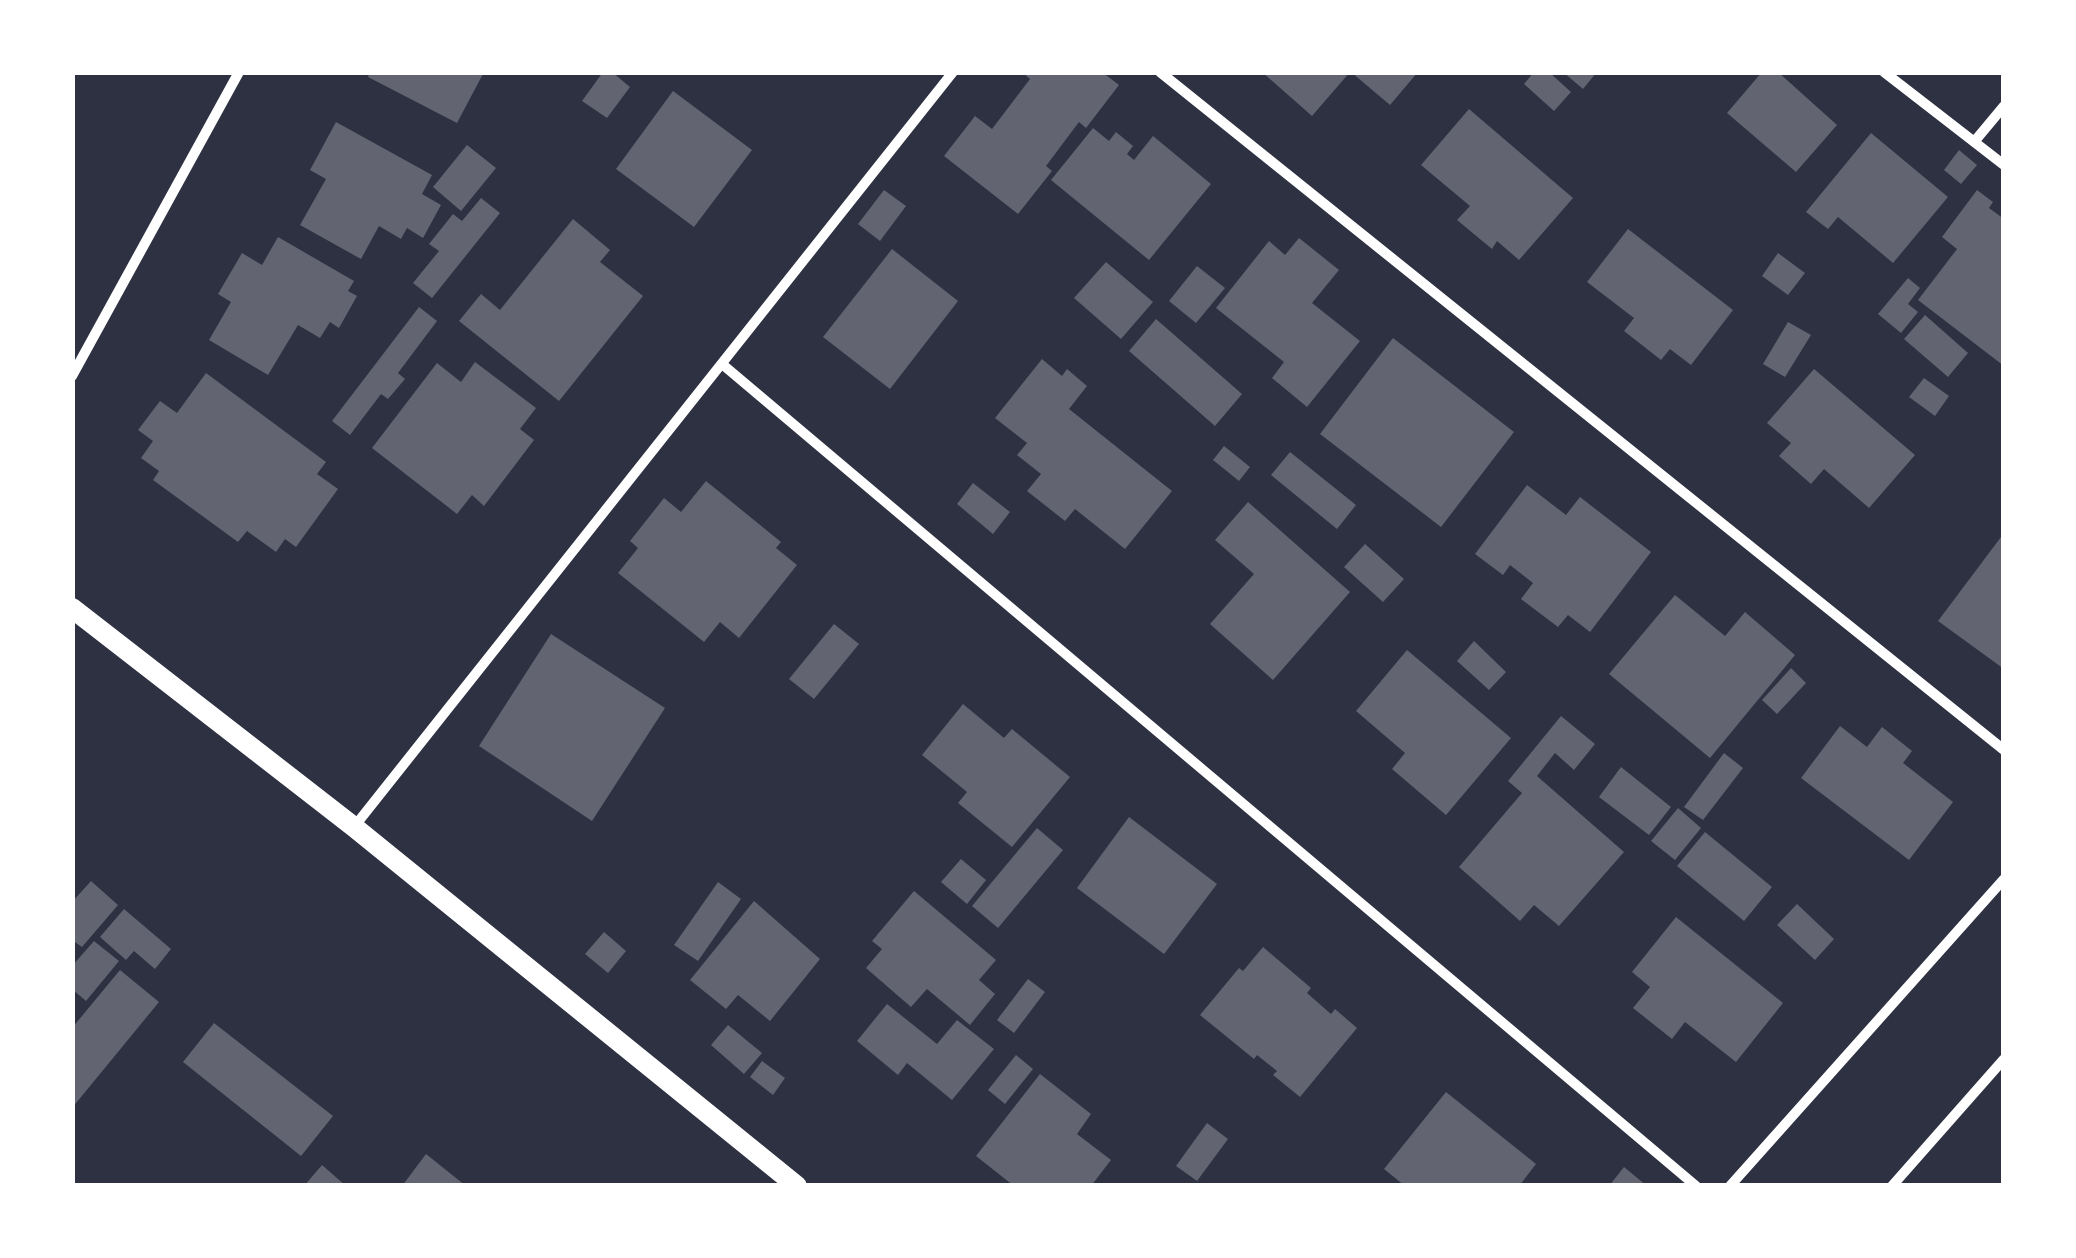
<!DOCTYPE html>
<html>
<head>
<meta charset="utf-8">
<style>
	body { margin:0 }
	#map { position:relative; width:2076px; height:1258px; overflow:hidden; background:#2d3142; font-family:"Nunito Sans",sans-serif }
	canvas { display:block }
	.frame { position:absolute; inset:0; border:75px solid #fff; pointer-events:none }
</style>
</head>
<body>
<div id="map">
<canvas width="2076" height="1258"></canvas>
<div class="frame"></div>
</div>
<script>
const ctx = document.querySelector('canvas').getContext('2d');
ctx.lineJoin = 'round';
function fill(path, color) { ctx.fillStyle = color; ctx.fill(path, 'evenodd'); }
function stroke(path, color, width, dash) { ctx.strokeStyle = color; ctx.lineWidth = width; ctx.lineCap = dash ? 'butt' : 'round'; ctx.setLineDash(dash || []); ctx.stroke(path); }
const building = new Path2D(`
	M 370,72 L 484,72 L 457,123 L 368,77 Z
	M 603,72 L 612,72 L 630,87 L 607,118 L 582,101 Z
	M 1022,72 L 1102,72 L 1119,85 L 1086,128 L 1079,122 L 1046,166 L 1052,171 L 1018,214 L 944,156 L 975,116 L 992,129 L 1030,79 Z
	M 1262,72 L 1350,72 L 1312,116 Z
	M 1351,72 L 1418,72 L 1390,105 Z
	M 1534,72 L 1549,72 L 1571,92 L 1554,111 L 1524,84 Z
	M 1563,72 L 1597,72 L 1583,89 Z
	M 1762,72 L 1778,72 L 1837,125 L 1796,172 L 1727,113 Z
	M 673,91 L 752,150 L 694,227 L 616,169 Z
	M 1469,109 L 1573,198 L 1519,260 L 1497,241 L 1492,249 L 1457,220 L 1470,206 L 1421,165 Z
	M 336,122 L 432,175 L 422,194 L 441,205 L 423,238 L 407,228 L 401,239 L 379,226 L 361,259 L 300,225 L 326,179 L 310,170 Z
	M 1093,128 L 1109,141 L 1116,132 L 1133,146 L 1127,154 L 1134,160 L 1153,136 L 1211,184 L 1149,260 L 1051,180 Z
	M 1871,133 L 1948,197 L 1893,263 L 1838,217 L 1828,229 L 1806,212 Z
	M 467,145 L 496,168 L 461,211 L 433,187 Z
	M 1959,150 L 1977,165 L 1961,184 L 1944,170 Z
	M 884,190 L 906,206 L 880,241 L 858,224 Z
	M 1977,190 L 1993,202 L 1989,208 L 2004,219 L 2004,366 L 1918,300 L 1957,249 L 1942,237 Z
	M 481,198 L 500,213 L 432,298 L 413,283 L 439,251 L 429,244 L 453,214 L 462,221 Z
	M 573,219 L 610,250 L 600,262 L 643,296 L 559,401 L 459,321 L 481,294 L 500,310 Z
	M 1628,229 L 1733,310 L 1691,365 L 1670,349 L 1661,360 L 1624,331 L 1634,318 L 1587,282 Z
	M 278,237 L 354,281 L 348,291 L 357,296 L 339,328 L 330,322 L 320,338 L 298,325 L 268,375 L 209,340 L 231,302 L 218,294 L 242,253 L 262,265 Z
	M 1299,238 L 1339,270 L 1312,303 L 1360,341 L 1307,407 L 1272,378 L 1284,362 L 1216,308 L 1269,241 L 1285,255 Z
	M 892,249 L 958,301 L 890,389 L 823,337 Z
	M 1778,253 L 1805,273 L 1788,295 L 1762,276 Z
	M 1106,262 L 1153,302 L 1121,339 L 1074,298 Z
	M 1197,266 L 1225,288 L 1196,323 L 1169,301 Z
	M 1908,278 L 1920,288 L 1908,304 L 1918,312 L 1901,333 L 1878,314 Z
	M 419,307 L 437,321 L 398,373 L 405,379 L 388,399 L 381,394 L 350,435 L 332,421 Z
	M 1925,315 L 1968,353 L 1948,377 L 1904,339 Z
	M 1156,319 L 1242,394 L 1215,426 L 1129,351 Z
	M 1788,322 L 1811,335 L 1785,377 L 1763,364 Z
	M 1393,338 L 1514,432 L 1441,527 L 1320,434 Z
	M 1042,359 L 1062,376 L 1067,369 L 1087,386 L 1069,409 L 1172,491 L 1125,549 L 1075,509 L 1065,521 L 1027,491 L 1041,474 L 1017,455 L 1027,443 L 995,418 Z
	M 475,362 L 536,408 L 520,429 L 534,440 L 484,506 L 472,495 L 457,514 L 372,448 L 437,363 L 461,382 Z
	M 1814,369 L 1915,455 L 1869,508 L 1824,469 L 1811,484 L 1779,456 L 1791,443 L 1767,423 Z
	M 206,373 L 326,462 L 317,474 L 338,489 L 296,547 L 285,539 L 276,552 L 247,531 L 238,542 L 153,480 L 159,471 L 141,458 L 153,441 L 138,430 L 160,401 L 177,413 Z
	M 1924,378 L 1949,396 L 1935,416 L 1909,397 Z
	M 1224,446 L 1250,467 L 1239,481 L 1213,460 Z
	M 1290,452 L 1356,505 L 1337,529 L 1271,475 Z
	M 706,481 L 781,542 L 776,548 L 797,565 L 739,638 L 720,622 L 704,642 L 618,573 L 638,548 L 630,541 L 664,498 L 681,512 Z
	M 973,483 L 1010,512 L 993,534 L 957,504 Z
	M 1527,485 L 1566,515 L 1580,497 L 1651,552 L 1590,632 L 1568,615 L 1558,627 L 1521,599 L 1533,583 L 1510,565 L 1503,575 L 1475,554 Z
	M 1248,502 L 1350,592 L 1273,680 L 1210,624 L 1254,574 L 1215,540 Z
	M 2004,533 L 2004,669 L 1938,621 Z
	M 1365,544 L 1404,579 L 1383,602 L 1344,567 Z
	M 1675,595 L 1725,636 L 1745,612 L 1795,655 L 1710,758 L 1609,674 Z
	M 834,624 L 859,644 L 814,699 L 789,679 Z
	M 551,634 L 665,708 L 592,821 L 479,746 Z
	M 1474,641 L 1506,672 L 1489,690 L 1457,661 Z
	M 1407,650 L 1511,738 L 1446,815 L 1392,769 L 1405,753 L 1356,711 Z
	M 1791,668 L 1806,683 L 1777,714 L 1762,700 Z
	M 963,704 L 1004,738 L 1012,729 L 1070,777 L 1012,847 L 958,803 L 967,792 L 922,755 Z
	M 1561,716 L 1595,744 L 1574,770 L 1555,753 L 1537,776 L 1624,852 L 1559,926 L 1534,905 L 1520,921 L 1459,867 L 1522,793 L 1508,781 Z
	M 1840,726 L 1867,747 L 1882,727 L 1912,751 L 1903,763 L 1953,802 L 1909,860 L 1801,778 Z
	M 1724,753 L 1743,768 L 1703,820 L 1684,807 Z
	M 1621,767 L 1671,807 L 1649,835 L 1599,797 Z
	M 1678,808 L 1701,828 L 1675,860 L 1651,841 Z
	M 1129,817 L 1217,884 L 1164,954 L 1077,888 Z
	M 1037,828 L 1063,850 L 998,928 L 972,906 Z
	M 1705,832 L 1772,887 L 1744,921 L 1677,866 Z
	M 961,859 L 986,880 L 967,904 L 941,882 Z
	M 91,881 L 118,905 L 82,947 L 72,940 L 72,902 Z
	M 718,882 L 741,899 L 698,961 L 674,945 Z
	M 914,891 L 996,960 L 979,980 L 995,994 L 970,1025 L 927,989 L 911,1007 L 866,968 L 882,949 L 872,941 Z
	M 754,901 L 820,959 L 770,1021 L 738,995 L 726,1009 L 690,980 Z
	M 1797,904 L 1834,939 L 1815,960 L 1777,925 Z
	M 124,909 L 171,949 L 155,969 L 134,951 L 126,960 L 100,937 Z
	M 1676,917 L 1783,1003 L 1736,1062 L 1685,1022 L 1672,1039 L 1633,1008 L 1650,987 L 1632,972 Z
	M 604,932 L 626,951 L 608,973 L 585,954 Z
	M 94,941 L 119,961 L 86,1001 L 72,989 L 72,966 Z
	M 1263,947 L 1311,988 L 1307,993 L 1331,1014 L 1335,1009 L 1357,1028 L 1300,1097 L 1273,1075 L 1277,1071 L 1257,1055 L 1254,1059 L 1200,1015 L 1239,968 L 1243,971 Z
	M 120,970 L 159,1002 L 72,1108 L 72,1028 Z
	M 1028,979 L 1045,992 L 1014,1033 L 997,1020 Z
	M 887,1004 L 937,1044 L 957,1020 L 994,1049 L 952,1100 L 907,1063 L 898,1075 L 857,1041 Z
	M 214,1023 L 333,1116 L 301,1156 L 183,1062 Z
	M 728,1025 L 762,1053 L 744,1074 L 711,1045 Z
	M 1016,1055 L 1033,1069 L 1005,1104 L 988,1090 Z
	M 762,1061 L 785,1078 L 773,1095 L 750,1077 Z
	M 1040,1074 L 1091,1114 L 1077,1134 L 1111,1160 L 1091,1186 L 1014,1186 L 976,1156 Z
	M 1446,1092 L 1536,1164 L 1519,1186 L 1405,1186 L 1384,1169 Z
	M 1207,1123 L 1228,1139 L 1197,1181 L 1176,1166 Z
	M 426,1154 L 466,1186 L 402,1186 Z
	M 322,1165 L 346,1186 L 304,1186 Z
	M 1624,1167 L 1647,1186 L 1609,1186 Z`);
const minor = new Path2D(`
	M 1160,72 L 2004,750
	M 1884,72 L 2004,165
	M 1974,142 L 2004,106
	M 722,364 L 1696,1186
	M 72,376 L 239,72
	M 354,827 L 953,72
	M 1730,1186 L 2004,879
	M 1892,1186 L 2004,1059`);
const secondary = new Path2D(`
	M 72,608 L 354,827 L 797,1186`);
fill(building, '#626471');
stroke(minor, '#fff', 10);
stroke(secondary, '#fff', 20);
</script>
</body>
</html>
